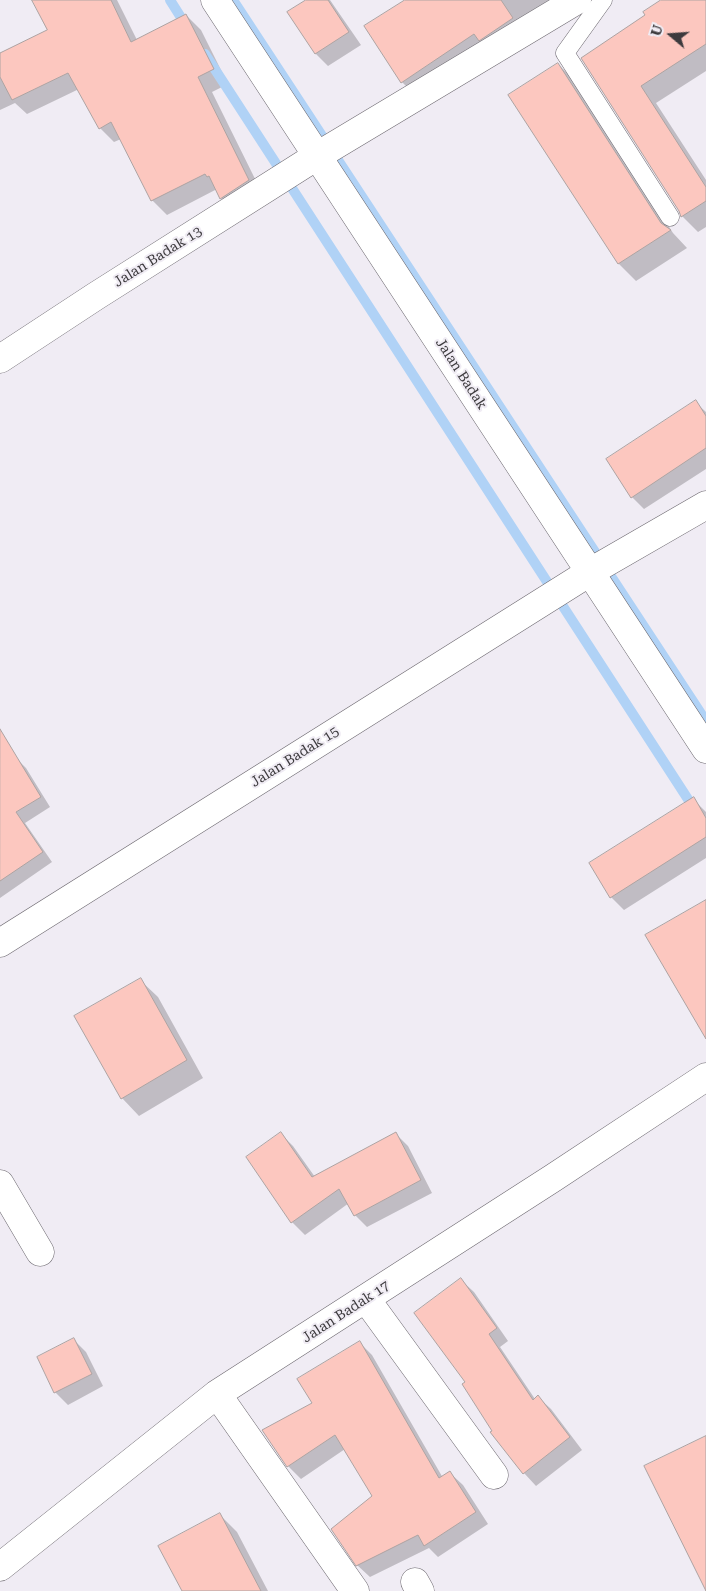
<!DOCTYPE html>
<html>
<head>
<meta charset="utf-8">
<style>
	body { margin:0 }
	#map { position:relative; width:706px; height:1591px; overflow:hidden; background:#f0ecf4; font-family:"Roboto Serif",serif }
	canvas { display:block }
	.north { position:absolute; left:646px; top:10px; width:50px; height:50px; -webkit-text-stroke:4px #f0ecf4; paint-order:stroke; rotate:288deg; font-size:14px; font-weight:700; line-height:20px; text-align:center; color:#3c3a3d }
	.north::after { content:''; display:block; margin:auto; width:18px; height:22px; background:#3c3a3d; clip-path:polygon(50% 0,100% 100%,50% 72%,0 100%) }
</style>
</head>
<body>
<div id="map">
<canvas width="706" height="1591"></canvas>
<div class="north">U</div>
</div>
<script>
const ctx = document.querySelector('canvas').getContext('2d');
ctx.lineJoin = 'round';
function fill(path, color) { ctx.fillStyle = color; ctx.fill(path, 'evenodd'); }
function stroke(path, color, width, dash) { ctx.strokeStyle = color; ctx.lineWidth = width; ctx.lineCap = dash ? 'butt' : 'round'; ctx.setLineDash(dash || []); ctx.stroke(path); }
function drawText(font, color, halo, rows, align = 'center') {
  ctx.font = font + ' "Roboto Serif",serif'; ctx.lineWidth = 4; ctx.setLineDash([]); ctx.textBaseline = 'middle'; ctx.strokeStyle = halo; ctx.fillStyle = color; for (const [text, x, y, turn = 0] of rows) {
    ctx.save(); ctx.translate(x, y); ctx.rotate((+turn || 0) * Math.PI / 180); ctx.textAlign = isNaN(turn) ? turn : align; if (halo) ctx.strokeText(text, 0, 0); ctx.fillText(text, 0, 0); ctx.restore();
  }
}
const shadow = new Path2D(`
	M 34,0 L 117,0 L 137,40 L 186,15 L 201,30 L 228,84 L 212,92 L 263,195 L 236,212 L 221,198 L 217,189 L 167,215 L 152,200 L 121,139 L 114,142 L 100,128 L 79,89 L 27,114 L 15,103 L 0,110 L 0,55 L 49,30 Z
	M 308,0 L 330,0 L 361,45 L 328,66 L 316,54 Z
	M 407,0 L 554,0 L 414,94 L 402,82 Z
	M 664,0 L 706,0 L 706,71 L 656,103 L 706,180 L 706,227 L 698,232 L 682,216 L 680,211 L 583,58 L 647,15 Z
	M 558,64 L 576,82 L 673,233 L 687,248 L 636,281 L 619,264 L 510,96 Z
	M 695,402 L 706,412 L 706,469 L 644,509 L 632,497 Z
	M 16,758 L 26,768 L 50,807 L 25,823 L 52,862 L 0,898 L 0,768 Z
	M 693,799 L 706,812 L 706,858 L 624,910 L 611,897 L 591,864 Z
	M 140,980 L 158,997 L 203,1078 L 139,1116 L 122,1098 Z
	M 395,1133 L 408,1146 L 432,1193 L 367,1227 L 355,1215 L 349,1203 L 305,1235 L 292,1222 L 281,1134 L 293,1146 L 315,1177 Z
	M 461,1280 L 474,1292 L 508,1341 L 500,1347 L 535,1399 L 538,1397 L 551,1409 L 582,1450 L 536,1486 L 524,1473 L 494,1431 L 467,1382 Z
	M 74,1340 L 86,1352 L 103,1386 L 68,1405 L 55,1392 Z
	M 360,1343 L 372,1355 L 443,1478 L 450,1473 L 463,1485 L 488,1524 L 438,1557 L 429,1548 L 370,1577 L 357,1565 L 373,1497 L 345,1449 L 301,1479 L 288,1466 L 264,1431 L 313,1404 Z
	M 220,1515 L 237,1532 L 268,1591 L 183,1591 Z`);
const stream = new Path2D(`
	M 170,0 L 187,27
	M 233,0 L 706,721
	M 205,54 L 706,827`);
const building = new Path2D(`
	M 32,0 L 111,0 L 131,42 L 186,14 L 214,69 L 198,77 L 249,180 L 220,199 L 209,176 L 207,177 L 205,174 L 151,201 L 111,122 L 99,129 L 68,73 L 12,100 L 0,77 L 0,53 L 47,30 Z
	M 306,0 L 328,0 L 349,32 L 315,54 L 287,12 Z
	M 405,0 L 501,0 L 513,18 L 479,41 L 474,34 L 401,83 L 364,26 Z
	M 661,0 L 706,0 L 706,44 L 641,86 L 706,187 L 706,201 L 681,217 L 679,211 L 581,58 L 645,15 L 643,12 Z
	M 558,63 L 661,223 L 671,230 L 618,264 L 508,95 Z
	M 696,400 L 706,416 L 706,448 L 631,498 L 606,459 Z
	M 0,729 L 41,797 L 16,812 L 43,852 L 0,881 Z
	M 694,797 L 706,818 L 706,837 L 610,898 L 589,863 Z
	M 706,900 L 706,1039 L 645,935 Z
	M 141,978 L 187,1060 L 121,1099 L 74,1016 Z
	M 281,1132 L 312,1177 L 396,1132 L 421,1180 L 354,1216 L 339,1189 L 291,1223 L 246,1157 Z
	M 461,1278 L 497,1328 L 489,1334 L 533,1400 L 538,1395 L 570,1437 L 523,1474 L 490,1432 L 492,1431 L 462,1384 L 465,1382 L 414,1313 Z
	M 74,1338 L 92,1374 L 54,1393 L 37,1357 Z
	M 360,1341 L 439,1478 L 450,1471 L 476,1512 L 424,1546 L 418,1535 L 356,1566 L 331,1529 L 372,1496 L 335,1435 L 287,1467 L 262,1430 L 312,1403 L 297,1379 Z
	M 706,1436 L 706,1591 L 644,1466 Z
	M 220,1513 L 261,1591 L 182,1591 L 158,1546 Z`);
const service = new Path2D(`
	M 603,0 L 565,53 L 670,217`);
const minor = new Path2D(`
	M 215,0 L 706,749
	M 0,359 L 96,296 L 317,156 L 577,0
	M 0,943 L 590,572 L 706,505
	M 0,1184 L 40,1252
	M 366,1299 L 494,1475
	M 217,1394 L 355,1591
	M 0,1567 L 217,1394 L 553,1178 L 706,1077
	M 415,1582 L 420,1591`);
const streetNames = [
	["Jalan Badak 13",158,257,-32],
	["Jalan Badak",461,374,57],
	["Jalan Badak 15",295,757,-32],
	["Jalan Badak 17",346,1312,-33]
];
fill(shadow, '#0003');
stroke(stream, '#b0d2f6', 10);
fill(building, '#fcc7bf');
stroke(building, '#ada3a2', 1);
stroke(service, '#6b676e', 19);
stroke(minor, '#6b676e', 29);
stroke(service, '#fff', 18);
stroke(minor, '#fff', 28);
drawText('14px', '#3c3a3d', '#f0ecf4', streetNames);
</script>
</body>
</html>
